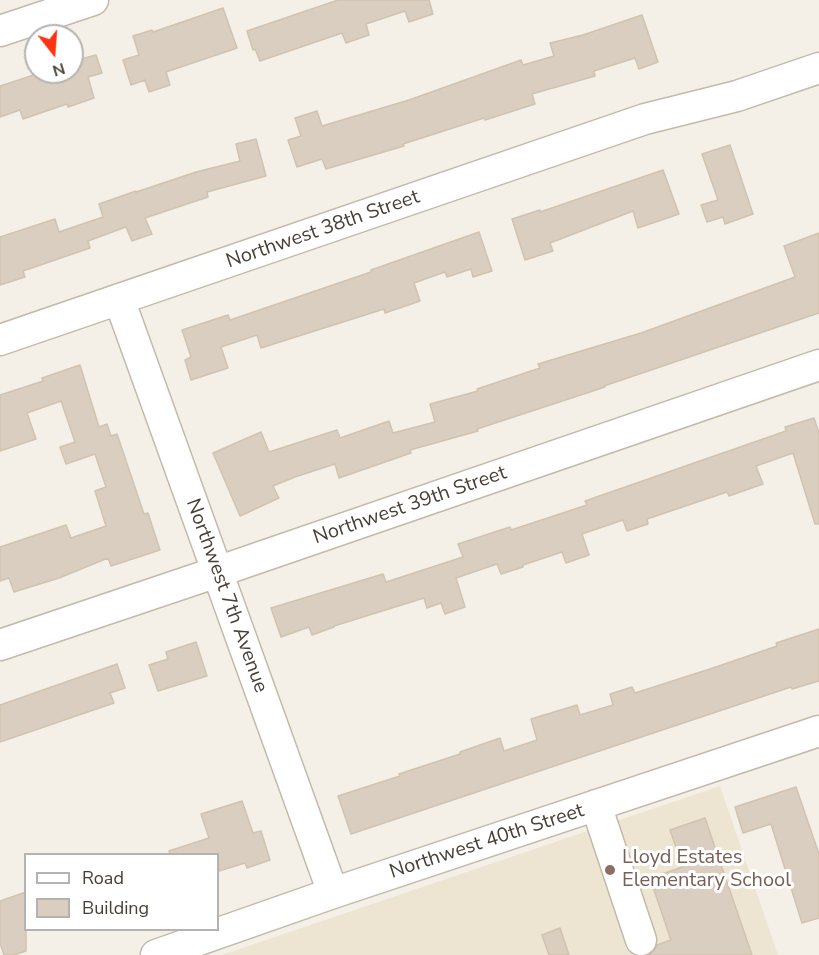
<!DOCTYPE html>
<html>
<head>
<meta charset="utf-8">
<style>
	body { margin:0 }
	#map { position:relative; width:819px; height:955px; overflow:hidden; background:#f4f0e7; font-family:"Nunito Sans",sans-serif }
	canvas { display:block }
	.legend { position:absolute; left:24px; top:853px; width:195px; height:78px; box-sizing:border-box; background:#fff; border:2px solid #b5b3af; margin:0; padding:8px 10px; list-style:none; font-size:18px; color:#474036 }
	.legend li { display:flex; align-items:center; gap:12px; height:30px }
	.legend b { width:30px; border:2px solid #b5b3af }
	.north { position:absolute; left:24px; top:24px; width:60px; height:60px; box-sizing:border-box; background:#fff; border:2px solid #b5b3af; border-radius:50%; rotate:163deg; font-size:16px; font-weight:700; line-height:24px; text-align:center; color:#474036 }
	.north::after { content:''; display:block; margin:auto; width:21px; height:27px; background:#fe3214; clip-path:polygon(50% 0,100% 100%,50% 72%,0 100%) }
</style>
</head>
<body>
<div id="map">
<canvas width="819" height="955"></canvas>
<ul class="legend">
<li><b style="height:8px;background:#fff"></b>Road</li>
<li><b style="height:16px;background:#d9cebf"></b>Building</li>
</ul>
<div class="north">N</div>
</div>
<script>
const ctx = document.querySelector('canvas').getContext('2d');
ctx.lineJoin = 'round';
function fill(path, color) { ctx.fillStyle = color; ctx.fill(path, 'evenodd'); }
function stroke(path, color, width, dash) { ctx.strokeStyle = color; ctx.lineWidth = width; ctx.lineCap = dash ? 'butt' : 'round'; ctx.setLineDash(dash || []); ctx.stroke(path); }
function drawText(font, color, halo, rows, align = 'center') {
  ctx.font = font + ' "Nunito Sans",sans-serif'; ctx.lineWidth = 6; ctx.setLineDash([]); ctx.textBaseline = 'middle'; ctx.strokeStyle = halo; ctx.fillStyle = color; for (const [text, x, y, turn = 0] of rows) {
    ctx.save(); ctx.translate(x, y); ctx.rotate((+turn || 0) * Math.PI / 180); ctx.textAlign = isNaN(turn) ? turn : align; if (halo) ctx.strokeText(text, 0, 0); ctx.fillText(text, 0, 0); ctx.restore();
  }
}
const education = new Path2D(`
	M 720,786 L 778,955 L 222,955 Z`);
const building = new Path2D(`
	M 338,0 L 429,0 L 433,14 L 409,22 L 405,11 L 366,24 L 369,35 L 346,43 L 342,33 L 260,61 L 255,49 L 253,50 L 247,31 Z
	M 223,8 L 237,48 L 166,72 L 170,85 L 149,92 L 145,80 L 131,85 L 123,60 L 139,55 L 133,36 L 152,30 L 153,32 Z
	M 642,15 L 658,62 L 639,69 L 635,58 L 594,71 L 595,76 L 532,94 L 535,104 L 485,120 L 484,118 L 403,144 L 404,146 L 326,169 L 322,159 L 297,167 L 288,140 L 301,136 L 295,118 L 317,111 L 322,126 L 409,100 L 521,60 L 523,65 L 554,56 L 550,43 L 583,35 Z
	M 75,40 L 81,59 L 96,55 L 102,73 L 88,77 L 94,98 L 68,107 L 67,104 L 23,119 L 20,110 L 0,117 L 0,86 L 43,72 L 72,72 L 72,41 Z
	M 256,139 L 266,176 L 207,192 L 208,197 L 145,218 L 152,234 L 132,241 L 126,227 L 88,241 L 90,248 L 23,271 L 25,277 L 0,285 L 0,237 L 55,219 L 59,232 L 103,217 L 99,204 L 136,191 L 136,192 L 196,172 L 240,161 L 236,144 Z
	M 730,145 L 753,214 L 725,224 L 723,217 L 707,222 L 701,205 L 718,200 L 702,154 Z
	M 663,170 L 679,214 L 638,228 L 633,211 L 550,243 L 553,251 L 525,260 L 512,219 L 540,210 L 540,212 Z
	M 479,232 L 492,271 L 473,277 L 471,269 L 447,277 L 445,272 L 414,283 L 420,301 L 385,313 L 384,309 L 261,348 L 257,335 L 221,347 L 228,368 L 191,380 L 185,360 L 191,357 L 182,330 L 228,315 L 230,320 L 371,272 L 371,270 Z
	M 819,233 L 819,313 L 604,386 L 605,387 L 477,429 L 478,431 L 410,450 L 411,453 L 339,478 L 335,464 L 295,477 L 273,486 L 279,498 L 240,516 L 213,453 L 261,432 L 269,452 L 337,430 L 340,438 L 389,421 L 393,433 L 435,422 L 430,404 L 478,391 L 477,389 L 540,368 L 538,364 L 641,333 L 795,277 L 784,246 Z
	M 80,365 L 99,427 L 107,424 L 111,436 L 117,434 L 144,514 L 148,513 L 160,550 L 111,566 L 108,558 L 59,578 L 14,592 L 9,578 L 0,581 L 0,547 L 66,525 L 71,538 L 106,526 L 95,491 L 106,487 L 95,454 L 66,464 L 60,447 L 75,442 L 61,401 L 27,413 L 36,439 L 0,451 L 0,395 L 43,381 L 42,378 Z
	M 814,418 L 819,433 L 819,524 L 815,524 L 793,453 L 756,466 L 763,484 L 729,496 L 727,492 L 647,519 L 648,524 L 627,531 L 623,520 L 582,534 L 589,555 L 566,563 L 562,552 L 523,565 L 523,567 L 501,574 L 497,564 L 456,578 L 465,607 L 445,614 L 441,603 L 427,608 L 424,598 L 334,626 L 334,627 L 312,635 L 309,627 L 281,637 L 271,608 L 383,574 L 386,582 L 463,557 L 458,544 L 510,527 L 511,530 L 587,505 L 585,501 L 786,431 L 785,427 Z
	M 819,629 L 819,681 L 792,689 L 791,687 L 351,834 L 338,796 L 400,776 L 399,774 L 460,754 L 460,752 L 500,738 L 504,751 L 537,740 L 531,719 L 577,705 L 580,715 L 613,705 L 610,694 L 632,687 L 635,693 L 716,667 L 777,646 L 776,643 Z
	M 196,642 L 207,676 L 158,691 L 149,665 L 168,659 L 166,652 Z
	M 117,664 L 125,688 L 110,693 L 114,703 L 0,742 L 0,705 Z
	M 796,787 L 819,854 L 819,918 L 802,923 L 771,824 L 743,833 L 735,807 Z
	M 242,801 L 253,833 L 261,831 L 270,860 L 247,868 L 245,863 L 219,871 L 218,855 L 170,855 L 169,851 L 209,838 L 201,814 Z
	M 705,818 L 752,955 L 649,955 L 654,951 L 657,945 L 671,940 L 650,878 L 683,867 L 670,830 Z
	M 26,892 L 26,951 L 14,955 L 4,955 L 0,943 L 0,901 Z
	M 560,928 L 569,955 L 549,955 L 542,935 Z`);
const minor = new Path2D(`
	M 0,31 L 93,0
	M 119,299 L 333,893
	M 0,340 L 645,119 L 737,96 L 819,68
	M 0,645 L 217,572 L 819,365
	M 596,805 L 641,940
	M 156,955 L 333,893 L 819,731`);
const markers = [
	[610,870,6,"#8d6e63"]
];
const streetNames = [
	["Northwest 38th Street",323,230,-19],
	["Northwest 39th Street",410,506,-19],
	["Northwest 7th Avenue",226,596,70],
	["Northwest 40th Street",487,842,-18]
];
const educationNames = [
	["Lloyd Estates",622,858],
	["Elementary School",622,881]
];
fill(education, '#ede5d1');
fill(building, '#d9cebf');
stroke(building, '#d1c3af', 1.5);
stroke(minor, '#c3baac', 33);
stroke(minor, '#fff', 30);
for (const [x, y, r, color] of markers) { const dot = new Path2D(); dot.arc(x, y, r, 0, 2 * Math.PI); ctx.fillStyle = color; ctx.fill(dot); stroke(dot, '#fff', 2); }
drawText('20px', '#474036', '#fff', streetNames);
drawText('20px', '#785e54', '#fff', educationNames, 'left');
</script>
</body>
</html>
